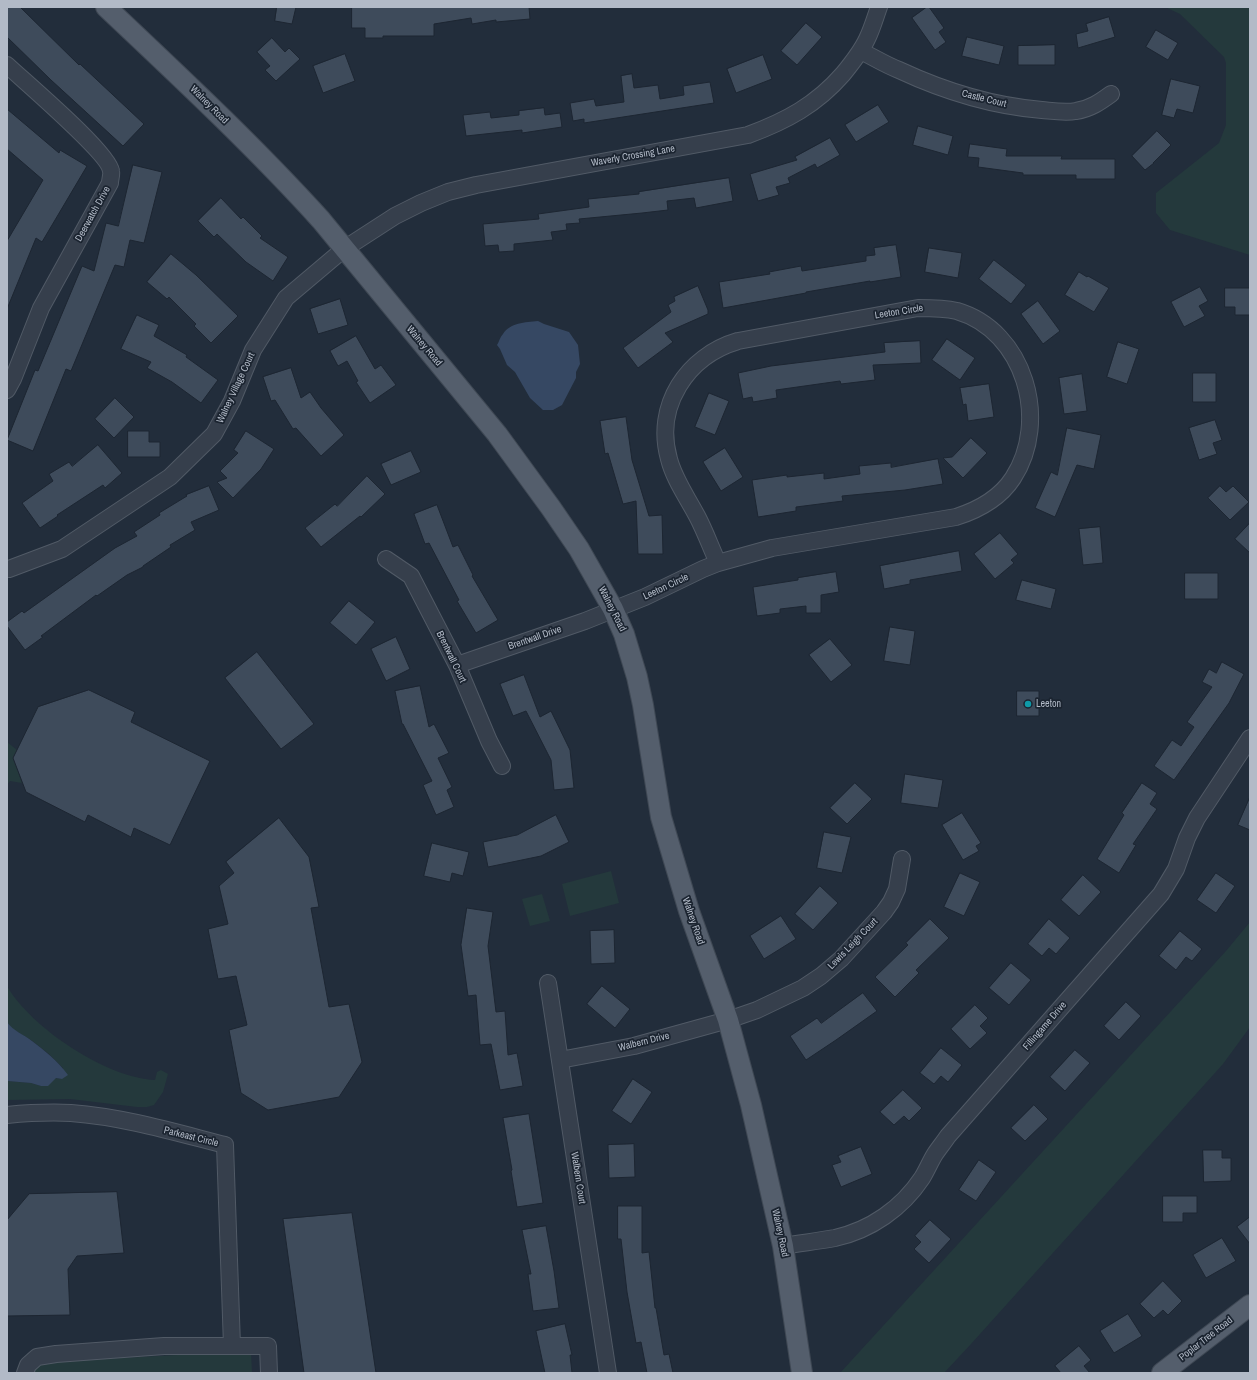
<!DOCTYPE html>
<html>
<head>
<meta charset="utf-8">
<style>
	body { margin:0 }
	#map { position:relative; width:1257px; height:1380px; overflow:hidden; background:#222d3b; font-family:"Archivo Narrow",sans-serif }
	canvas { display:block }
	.frame { position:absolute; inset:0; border:8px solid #b2bac7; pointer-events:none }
</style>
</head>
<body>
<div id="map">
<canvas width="1257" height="1380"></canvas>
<div class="frame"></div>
</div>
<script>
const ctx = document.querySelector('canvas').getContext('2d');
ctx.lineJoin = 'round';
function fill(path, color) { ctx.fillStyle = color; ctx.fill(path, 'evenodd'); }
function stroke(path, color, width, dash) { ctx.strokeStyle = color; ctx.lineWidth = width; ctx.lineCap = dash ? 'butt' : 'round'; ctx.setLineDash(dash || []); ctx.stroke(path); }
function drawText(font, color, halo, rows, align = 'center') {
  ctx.font = font + ' "Archivo Narrow",sans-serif'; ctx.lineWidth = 3.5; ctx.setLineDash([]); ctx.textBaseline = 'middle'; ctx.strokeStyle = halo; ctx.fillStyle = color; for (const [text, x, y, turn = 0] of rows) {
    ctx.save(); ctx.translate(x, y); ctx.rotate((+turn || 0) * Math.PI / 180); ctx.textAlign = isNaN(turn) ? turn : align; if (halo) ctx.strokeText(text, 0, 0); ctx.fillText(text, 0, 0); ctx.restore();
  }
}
const green = new Path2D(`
	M 1165,7 L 1250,7 L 1250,255 L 1170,230 L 1156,213 L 1156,193 L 1219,143 L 1226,125 L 1226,63 L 1224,57 L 1180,14 Z
	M 7,742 L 17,750 L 13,758 L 22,783 L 10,781 L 7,785 Z
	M 611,871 L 619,903 L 570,916 L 562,884 Z
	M 542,894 L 550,921 L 530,926 L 522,899 Z
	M 1250,922 L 1250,1027 L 1223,1064 L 971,1344 L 944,1373 L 840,1373 L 1226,951 Z
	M 7,986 C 31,1028 107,1078 155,1080 L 157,1072 L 161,1070 L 168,1074 L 163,1092 L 154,1105 L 147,1107 L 137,1107 L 70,1099 L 7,1100 L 7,1081 L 31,1083 L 41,1086 L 56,1078 L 62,1079 L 63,1068 L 49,1054 L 31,1040 L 11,1028 L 7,1022 Z
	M 251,1351 L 252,1373 L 33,1373 L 39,1364 L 46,1362 Z`);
const water = new Path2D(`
	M 538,321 L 544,324 L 569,332 L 578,345 L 580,364 L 576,372 L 576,378 L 562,405 L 553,410 L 543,410 L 530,398 L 515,372 L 507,365 L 500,349 L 497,345 C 499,342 500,337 503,334 C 510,323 525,322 538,321 Z
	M 7,1022 C 13,1031 23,1034 32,1041 C 45,1051 58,1061 68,1075 L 62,1079 L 56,1078 L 48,1086 L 41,1086 L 31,1083 L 7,1081 Z`);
const building = new Path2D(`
	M 7,7 L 20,7 L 79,65 L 80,64 L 144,124 L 123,146 L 51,80 L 7,37 Z
	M 277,7 L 296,7 L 292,24 L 275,21 Z
	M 352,7 L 529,7 L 530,19 L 496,22 L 496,20 L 472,24 L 471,18 L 434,24 L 434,36 L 383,36 L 383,38 L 365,38 L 365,28 L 352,28 Z
	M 927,7 L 929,7 L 944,28 L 939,32 L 946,42 L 935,50 L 912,18 Z
	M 1109,17 L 1115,37 L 1078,48 L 1076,34 L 1088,31 L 1086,24 Z
	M 806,23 L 822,37 L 797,65 L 781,51 Z
	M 1156,30 L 1178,43 L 1168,60 L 1146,47 Z
	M 967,37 L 1004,46 L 999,65 L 962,56 Z
	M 272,38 L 285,52 L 289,48 L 300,59 L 276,81 L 265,70 L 270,66 L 257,52 Z
	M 1055,45 L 1055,65 L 1018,65 L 1018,46 Z
	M 345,54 L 355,81 L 323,93 L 313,66 Z
	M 763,55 L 772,79 L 736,93 L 727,69 Z
	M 632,74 L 634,88 L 658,85 L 660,99 L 684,95 L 683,86 L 710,82 L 714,103 L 584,123 L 584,119 L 573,121 L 570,103 L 594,99 L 596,106 L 624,102 L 621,76 Z
	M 1171,79 L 1200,86 L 1193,113 L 1177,109 L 1174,118 L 1162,115 Z
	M 878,105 L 889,122 L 856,142 L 845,125 Z
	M 544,108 L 545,115 L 560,113 L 562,127 L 522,133 L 522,130 L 466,136 L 463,115 L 490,112 L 491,118 L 519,115 L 519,111 Z
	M 7,109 L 59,153 L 60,150 L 87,166 L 42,242 L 36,238 L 7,309 L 7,241 L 43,180 L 7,149 Z
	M 918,126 L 953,136 L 948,155 L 913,145 Z
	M 1157,131 L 1171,145 L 1153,163 L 1154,163 L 1145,170 L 1132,156 Z
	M 830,138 L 840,155 L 817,168 L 815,164 L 788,178 L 790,183 L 776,187 L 779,195 L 758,201 L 750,174 L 797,160 L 795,157 Z
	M 970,144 L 1007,149 L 1006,156 L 1062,156 L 1061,159 L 1115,159 L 1115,179 L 1076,179 L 1076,175 L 1023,175 L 1023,173 L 978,167 L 979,158 L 968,157 Z
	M 133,165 L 162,172 L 144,243 L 130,240 L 124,267 L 115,265 L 71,371 L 66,369 L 33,451 L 7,440 L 35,370 L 38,371 L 82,266 L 94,271 L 106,223 L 118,226 Z
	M 729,178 L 733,201 L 696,208 L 694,198 L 667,201 L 668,210 L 642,213 L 579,219 L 580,223 L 566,224 L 567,230 L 551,232 L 553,240 L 514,244 L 514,251 L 499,252 L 498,245 L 485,246 L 483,224 L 539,219 L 538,214 L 589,207 L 588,199 L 639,194 L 639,192 Z
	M 221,198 L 241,219 L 243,217 L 262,236 L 260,238 L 288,257 L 273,281 L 246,262 L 217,234 L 214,237 L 198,221 Z
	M 896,245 L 901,277 L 870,282 L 870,281 L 806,292 L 806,293 L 723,308 L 719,282 L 770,274 L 769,272 L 801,266 L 802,271 L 866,261 L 866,256 L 875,255 L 874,248 Z
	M 929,248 L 962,253 L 958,278 L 925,272 Z
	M 171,254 L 196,275 L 238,316 L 211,343 L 194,326 L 196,324 L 169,297 L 167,299 L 147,282 Z
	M 994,260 L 1026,285 L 1011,304 L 979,279 Z
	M 1079,272 L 1087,277 L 1088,276 L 1109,288 L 1094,312 L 1065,295 Z
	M 698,286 L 708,310 L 708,314 L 665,333 L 673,342 L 638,368 L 623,348 L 671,312 L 668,305 L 675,301 L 674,297 Z
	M 1200,287 L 1208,301 L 1199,306 L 1205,316 L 1184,327 L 1171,302 Z
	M 1225,288 L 1250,288 L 1250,315 L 1235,315 L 1235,307 L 1225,307 Z
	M 340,299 L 348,325 L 318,334 L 310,309 Z
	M 1038,301 L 1060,331 L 1043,344 L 1021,314 Z
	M 137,315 L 159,325 L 154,336 L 187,355 L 186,357 L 218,380 L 201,403 L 172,382 L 147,368 L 151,362 L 121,349 Z
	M 356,336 L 375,369 L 381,365 L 396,385 L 370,403 L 356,382 L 358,381 L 347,361 L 338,366 L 330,351 Z
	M 947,339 L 975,358 L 960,380 L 932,360 Z
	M 920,341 L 921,363 L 873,365 L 875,380 L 841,384 L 840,381 L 776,390 L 777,398 L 753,402 L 752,397 L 743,399 L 738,373 L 771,366 L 885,352 L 884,343 Z
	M 1118,342 L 1139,349 L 1127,384 L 1107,377 Z
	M 291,368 L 301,398 L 310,392 L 321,408 L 344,435 L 321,456 L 296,428 L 293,429 L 275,400 L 271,401 L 263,377 Z
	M 1193,373 L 1216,373 L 1216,402 L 1193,402 Z
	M 1082,374 L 1087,411 L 1064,414 L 1059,378 Z
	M 989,384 L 994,417 L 968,421 L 966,404 L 963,405 L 960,388 Z
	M 709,393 L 729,401 L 715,435 L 695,427 Z
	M 115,398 L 134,417 L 114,438 L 95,419 Z
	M 626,417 L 632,460 L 649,516 L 662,515 L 663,554 L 638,554 L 636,501 L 623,504 L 608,453 L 605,454 L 600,421 Z
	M 1215,420 L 1222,440 L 1213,443 L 1217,454 L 1199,460 L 1189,428 Z
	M 1067,428 L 1101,435 L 1094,469 L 1077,465 L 1055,517 L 1035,508 L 1051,472 L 1057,475 Z
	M 128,431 L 149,431 L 149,442 L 160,442 L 160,457 L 128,457 Z
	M 246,431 L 274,449 L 261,469 L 233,498 L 217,482 L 227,478 L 220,471 L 238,453 L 234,450 Z
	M 971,438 L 987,453 L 963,478 L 943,458 L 952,457 Z
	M 98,445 L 122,473 L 105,488 L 103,485 L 57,515 L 58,516 L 40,528 L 22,503 L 53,481 L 49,474 L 69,462 L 72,466 Z
	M 725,448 L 743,477 L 721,491 L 703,462 Z
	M 411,451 L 421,472 L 391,485 L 381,464 Z
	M 938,459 L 943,484 L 905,490 L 842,496 L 843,501 L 796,507 L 796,511 L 758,517 L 752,480 L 787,475 L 787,477 L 824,473 L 824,479 L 860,474 L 859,466 L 891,463 L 891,467 Z
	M 367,476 L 385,494 L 361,517 L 360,516 L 321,547 L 305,528 L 335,504 L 337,506 Z
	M 209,486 L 219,510 L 191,522 L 195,530 L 170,545 L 171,547 L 143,566 L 143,567 L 127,575 L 97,596 L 96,595 L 41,636 L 43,637 L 25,650 L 7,626 L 7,622 L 22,611 L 24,613 L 115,548 L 137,536 L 134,532 L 160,515 L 159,513 L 187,496 L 186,495 Z
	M 1220,486 L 1226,492 L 1233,486 L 1249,502 L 1230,520 L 1208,498 Z
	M 437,505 L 453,547 L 458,545 L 473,575 L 472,576 L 498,620 L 476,633 L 457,601 L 459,600 L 429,543 L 425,544 L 414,514 Z
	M 1250,523 L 1250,553 L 1235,539 Z
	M 1100,527 L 1103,563 L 1083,565 L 1079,529 Z
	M 1000,533 L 1018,554 L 1011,560 L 1014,563 L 995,579 L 974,554 Z
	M 959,551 L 962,571 L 910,580 L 910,584 L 884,589 L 880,566 Z
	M 836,572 L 839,592 L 821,595 L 821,613 L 806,613 L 806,606 L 780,609 L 780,613 L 757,616 L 753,587 L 798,580 L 798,578 Z
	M 1185,573 L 1218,573 L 1218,599 L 1185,599 Z
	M 1022,580 L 1056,589 L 1051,609 L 1016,600 Z
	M 349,601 L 375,622 L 356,645 L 330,623 Z
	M 890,627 L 915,631 L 910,665 L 884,661 Z
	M 396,637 L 410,669 L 386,681 L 371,649 Z
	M 830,639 L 852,665 L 831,682 L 809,655 Z
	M 257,652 L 314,724 L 281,749 L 225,678 Z
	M 1222,662 L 1244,674 L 1229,703 L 1174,780 L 1154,766 L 1172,740 L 1181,746 L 1194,727 L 1187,722 L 1212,687 L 1202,682 L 1209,669 L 1216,673 Z
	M 524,675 L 540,717 L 551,711 L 570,750 L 574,788 L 554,790 L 551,760 L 526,711 L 513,716 L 500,684 Z
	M 420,686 L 429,727 L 434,724 L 449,753 L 438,758 L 452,787 L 447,790 L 454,807 L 436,815 L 423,785 L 432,781 L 403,724 L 402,724 L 395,691 Z
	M 89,690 L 135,712 L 131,722 L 210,761 L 170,845 L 134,828 L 131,837 L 88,815 L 85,822 L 26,792 L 13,758 L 38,707 Z
	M 1017,691 L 1039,691 L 1039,716 L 1017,716 Z
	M 905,774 L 943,780 L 938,808 L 901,803 Z
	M 855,783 L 872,799 L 847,824 L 830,808 Z
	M 1142,783 L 1157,793 L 1150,804 L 1157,809 L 1133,844 L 1136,845 L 1119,873 L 1097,859 L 1124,815 L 1122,813 Z
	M 1250,797 L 1250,830 L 1238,825 Z
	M 962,813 L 981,843 L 976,846 L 979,851 L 963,860 L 942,825 Z
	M 556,815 L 569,842 L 541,856 L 488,867 L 483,842 L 517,835 Z
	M 279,818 L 309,857 L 319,907 L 311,908 L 329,1007 L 349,1004 L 362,1062 L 339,1097 L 268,1110 L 241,1093 L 229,1030 L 247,1025 L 236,976 L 218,979 L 208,929 L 228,924 L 219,886 L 234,873 L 226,862 Z
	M 824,832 L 851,837 L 842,873 L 817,868 Z
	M 432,843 L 469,852 L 463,876 L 452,873 L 450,882 L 424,876 Z
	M 960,873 L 980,882 L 964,916 L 944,907 Z
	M 1216,873 L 1235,886 L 1216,913 L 1197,900 Z
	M 1083,875 L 1101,892 L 1079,916 L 1061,900 Z
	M 820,886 L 838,903 L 813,930 L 795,914 Z
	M 467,908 L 493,912 L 488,946 L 496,1012 L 505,1011 L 508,1055 L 517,1053 L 523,1086 L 500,1090 L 491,1044 L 480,1045 L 476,995 L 468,996 L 461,945 Z
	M 781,916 L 796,939 L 764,959 L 750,936 Z
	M 930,919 L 949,938 L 916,970 L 919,973 L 895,997 L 875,977 L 908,945 L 906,943 Z
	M 1049,919 L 1070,938 L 1056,954 L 1049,948 L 1042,956 L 1028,944 Z
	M 614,930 L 615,963 L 591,964 L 590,931 Z
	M 1180,931 L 1202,949 L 1192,961 L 1186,957 L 1176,970 L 1159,956 Z
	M 1011,963 L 1031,980 L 1009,1005 L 989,988 Z
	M 602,986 L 630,1009 L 615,1028 L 587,1004 Z
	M 863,993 L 877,1011 L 836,1040 L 806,1060 L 790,1036 L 817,1018 L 821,1023 Z
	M 1126,1002 L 1141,1016 L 1119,1040 L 1104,1026 Z
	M 975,1005 L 988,1018 L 980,1026 L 987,1033 L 970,1049 L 951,1029 Z
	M 941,1048 L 962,1065 L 948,1082 L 941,1076 L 934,1084 L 920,1073 Z
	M 1075,1050 L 1090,1063 L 1065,1091 L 1050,1077 Z
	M 633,1079 L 652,1092 L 631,1124 L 612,1111 Z
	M 903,1090 L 922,1108 L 909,1121 L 904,1116 L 894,1125 L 880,1112 Z
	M 1034,1105 L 1048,1119 L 1025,1141 L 1011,1128 Z
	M 529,1114 L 543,1203 L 517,1207 L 511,1171 L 512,1170 L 503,1118 Z
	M 634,1144 L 635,1177 L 609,1178 L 608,1145 Z
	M 861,1147 L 872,1174 L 841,1187 L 832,1165 L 841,1162 L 838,1156 Z
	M 1203,1150 L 1222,1150 L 1222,1158 L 1231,1158 L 1231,1181 L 1204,1182 Z
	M 979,1160 L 996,1172 L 976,1201 L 959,1190 Z
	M 117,1192 L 124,1253 L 77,1256 L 68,1269 L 70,1315 L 7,1316 L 7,1220 L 29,1194 Z
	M 1163,1196 L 1197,1196 L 1197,1213 L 1183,1213 L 1183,1222 L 1163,1222 Z
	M 618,1206 L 642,1206 L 642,1253 L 649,1252 L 655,1308 L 656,1308 L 664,1355 L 669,1354 L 673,1373 L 647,1373 L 641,1342 L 636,1343 L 627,1292 L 621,1239 L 618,1239 Z
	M 352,1213 L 376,1373 L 304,1373 L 283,1219 Z
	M 1250,1217 L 1250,1244 L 1237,1227 Z
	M 930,1220 L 951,1239 L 929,1263 L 914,1249 L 921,1242 L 915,1236 Z
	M 546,1226 L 554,1271 L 559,1308 L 533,1311 L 528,1274 L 531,1274 L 522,1230 Z
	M 1222,1238 L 1236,1261 L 1206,1278 L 1193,1255 Z
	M 1163,1281 L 1182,1301 L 1168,1315 L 1163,1310 L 1154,1318 L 1140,1304 Z
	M 1128,1314 L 1142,1336 L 1114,1353 L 1100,1331 Z
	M 565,1324 L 572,1355 L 570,1355 L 572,1373 L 545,1373 L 536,1331 Z
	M 1079,1346 L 1091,1360 L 1084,1366 L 1090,1373 L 1061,1373 L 1055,1366 Z`);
const minor = new Path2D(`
	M 861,51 C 873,57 886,65 899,70 C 944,91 993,106 1042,110 C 1053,111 1065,113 1076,111 C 1090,109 1100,102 1111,94
	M 7,65 C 25,82 109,153 111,171 C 112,174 110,179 110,183 L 41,308 L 13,379 L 7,390
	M 386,559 L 411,576 L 457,665 L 489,741 L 502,766
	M 9,569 L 62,549 L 170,477 L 214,434 L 232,401 L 253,350 L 286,298 L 344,249 L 395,216 L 421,203 L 448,192 L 476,185 L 748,135 C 786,121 816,105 843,74 C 852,63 861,52 867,39 C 872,29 875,18 879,7
	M 457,665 L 585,621 L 645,597 L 703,569 L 718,563 L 772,548 L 956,517 C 978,510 1000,498 1013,478 C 1050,421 1025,331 957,311 C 944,308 931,308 918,308 L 738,341 C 687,356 654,406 669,459 C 674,479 687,497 697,516 C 705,531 711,548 718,563
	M 548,983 L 608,1373
	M 560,1060 L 634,1046 L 728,1020 L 757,1010 L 803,988 L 821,976 L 841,959 L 884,912 L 891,902 L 897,889 L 902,859
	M 7,1115 C 28,1113 50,1112 71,1113 C 124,1117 174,1132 225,1145 L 232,1346
	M 783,1246 C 801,1243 818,1241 835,1238 C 871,1230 902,1208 922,1178 C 927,1170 930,1162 935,1154 C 939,1148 944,1142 948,1136 L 1161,894 L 1176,869 L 1187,838 L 1197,818 L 1250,738
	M 25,1373 L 28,1365 L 37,1357 L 56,1354 L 164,1346 L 268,1346 L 269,1373`);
const major = new Path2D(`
	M 106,7 C 179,76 253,145 321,220 L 497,434 L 551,508 L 579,549 L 613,609 L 624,634 L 637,677 L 643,705 L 661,817 L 689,911 L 728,1020 L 751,1105 L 783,1246 L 802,1373
	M 1162,1373 L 1250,1305`);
const markers = [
	[1028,704,4,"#0f9aa8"]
];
const streetNames = [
	["Castle Court",984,99,14],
	["Walney Road",209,105,45],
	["Waverly Crossing Lane",633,156,-10],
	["Deerwatch Drive",93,214,-61],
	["Leeton Circle",899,312,-9],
	["Walney Road",424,346,50],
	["Walney Village Court",236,388,-65],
	["Leeton Circle",666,587,-25],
	["Walney Road",612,609,63],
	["Brentwall Drive",535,638,-19],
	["Brentwall Court",451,657,64],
	["Walney Road",693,921,71],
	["Lewis Leigh Court",853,944,-46],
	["Fillingame Drive",1045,1026,-49],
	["Walbern Drive",644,1042,-14],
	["Parkeast Circle",191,1137,14],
	["Walbern Court",578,1178,81],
	["Walney Road",780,1233,78],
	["Poplar Tree Road",1206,1339,-38]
];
const poiNames = [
	["Leeton",1036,704]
];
fill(green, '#24393c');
fill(water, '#364863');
fill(building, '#3e4b5b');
stroke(building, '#1d2632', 1);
stroke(minor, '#515a66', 18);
stroke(major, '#3f4854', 22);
stroke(minor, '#363f4c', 16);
stroke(major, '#545e6c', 20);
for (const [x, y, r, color] of markers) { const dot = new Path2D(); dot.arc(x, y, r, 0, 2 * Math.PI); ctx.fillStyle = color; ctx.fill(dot); stroke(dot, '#1b2430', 1.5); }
drawText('10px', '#b2bac7', '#1b2430', streetNames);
drawText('10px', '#b2bac7', '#1b2430', poiNames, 'left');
</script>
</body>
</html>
